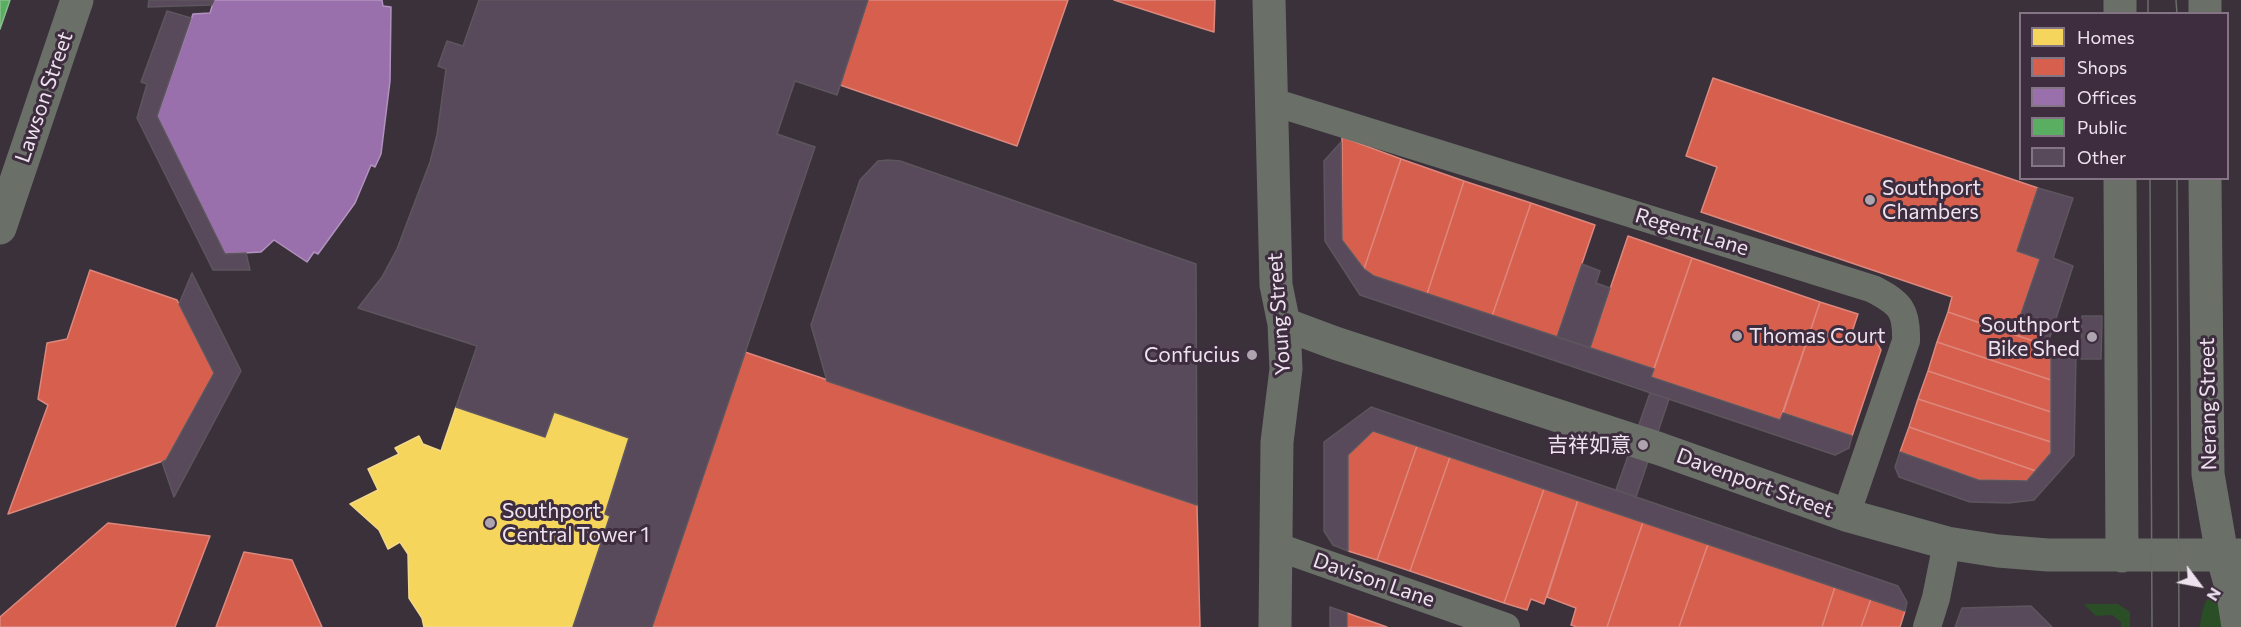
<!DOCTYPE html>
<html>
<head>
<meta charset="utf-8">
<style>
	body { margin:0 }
	#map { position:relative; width:2241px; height:627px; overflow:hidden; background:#3a313b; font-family:Commissioner,sans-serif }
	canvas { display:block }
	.legend { position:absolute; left:2019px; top:12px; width:210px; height:168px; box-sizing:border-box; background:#3e2d3f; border:2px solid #847585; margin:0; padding:8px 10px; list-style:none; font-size:18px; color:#ede2ee }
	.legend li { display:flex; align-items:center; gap:12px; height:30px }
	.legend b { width:30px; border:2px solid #847585 }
	.north { position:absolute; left:2169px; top:555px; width:60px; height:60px; -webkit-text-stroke:4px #3e2d3f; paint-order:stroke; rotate:122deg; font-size:16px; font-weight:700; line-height:24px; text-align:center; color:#ede2ee }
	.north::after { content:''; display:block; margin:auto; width:21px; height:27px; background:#ede2ee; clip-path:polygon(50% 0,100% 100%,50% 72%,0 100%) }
</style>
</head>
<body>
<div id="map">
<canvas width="2241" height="627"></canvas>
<ul class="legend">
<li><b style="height:16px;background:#f6d55c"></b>Homes</li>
<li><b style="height:16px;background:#d6604d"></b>Shops</li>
<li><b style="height:16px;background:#9970ab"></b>Offices</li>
<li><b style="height:16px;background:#5aae61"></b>Public</li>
<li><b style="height:16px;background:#594a5b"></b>Other</li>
</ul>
<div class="north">N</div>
</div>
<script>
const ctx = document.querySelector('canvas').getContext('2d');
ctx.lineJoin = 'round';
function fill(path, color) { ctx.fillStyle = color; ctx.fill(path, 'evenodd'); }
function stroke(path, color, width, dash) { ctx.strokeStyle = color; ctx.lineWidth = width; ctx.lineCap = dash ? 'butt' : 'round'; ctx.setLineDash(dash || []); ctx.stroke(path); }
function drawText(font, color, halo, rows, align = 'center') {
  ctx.font = font + ' Commissioner,"Noto Sans SC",sans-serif'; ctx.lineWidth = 6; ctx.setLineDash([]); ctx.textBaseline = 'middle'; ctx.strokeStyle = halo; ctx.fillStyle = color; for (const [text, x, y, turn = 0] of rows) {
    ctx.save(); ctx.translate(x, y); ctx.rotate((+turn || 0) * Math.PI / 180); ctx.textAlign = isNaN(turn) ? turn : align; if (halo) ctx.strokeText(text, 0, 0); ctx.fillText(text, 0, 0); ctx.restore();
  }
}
const green = new Path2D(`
	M 2217,590 L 2224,627 L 2200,627 C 2202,613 2203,598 2217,590 Z
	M 2084,604 L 2118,604 L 2130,612 L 2130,627 L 2121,627 L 2121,622 L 2112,615 L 2096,616 Z`);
const homes = new Path2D(`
	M 456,407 L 545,437 L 554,412 L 629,438 L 605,514 L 610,516 L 573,627 L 424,627 L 422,618 L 409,598 L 408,554 L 400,542 L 388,549 L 379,530 L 350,504 L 378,490 L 368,469 L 399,454 L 395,448 L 419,436 L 423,444 L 441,451 Z`);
const shops = new Path2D(`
	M 868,0 L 1068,0 L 1017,146 L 840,85 Z
	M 1114,0 L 1215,0 L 1214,32 L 1201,28 Z
	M 1713,78 L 2038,188 L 2017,251 L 2040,259 L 2020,317 L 2036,322 L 2041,336 L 2039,343 L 1948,312 L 1952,297 L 1701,212 L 1717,167 L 1686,156 Z
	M 1342,137 L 1401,159 L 1364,269 L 1342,240 Z
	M 1401,159 L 1464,181 L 1427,294 L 1374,276 L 1364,269 Z
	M 1464,181 L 1531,203 L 1492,316 L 1427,294 Z
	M 1531,203 L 1595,225 L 1557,337 L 1492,316 Z
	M 1628,236 L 1692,258 L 1654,369 L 1590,348 Z
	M 1692,258 L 1820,302 L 1780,420 L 1651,377 Z
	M 90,270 L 177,300 L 214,373 L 166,460 L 8,514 L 48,405 L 38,399 L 47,343 L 67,339 Z
	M 1820,302 L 1858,314 L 1852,332 L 1874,338 L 1881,350 L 1852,436 L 1783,413 Z
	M 1948,312 L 2051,347 L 2051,380 L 1937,342 Z
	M 1937,342 L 2051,380 L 2051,412 L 1928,371 Z
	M 745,352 L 1197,505 L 1200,627 L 652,627 Z
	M 1928,371 L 2051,412 L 2051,442 L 1918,399 Z
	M 1918,399 L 2051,442 L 2051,453 L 2036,471 L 1909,427 Z
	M 1909,427 L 2036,471 L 2027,481 L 1978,480 L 1900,452 Z
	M 1373,431 L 1417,446 L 1377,560 L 1348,551 L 1348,455 Z
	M 1417,446 L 1450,457 L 1410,571 L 1377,560 Z
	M 1450,457 L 1544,489 L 1504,603 L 1410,571 Z
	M 1544,489 L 1578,500 L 1544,604 L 1531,599 L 1527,610 L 1504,603 Z
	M 1578,500 L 1643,522 L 1607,627 L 1577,627 L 1571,625 L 1576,608 L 1547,597 Z
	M 1643,522 L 1708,544 L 1679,627 L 1607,627 Z
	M 108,523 L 210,536 L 175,627 L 0,627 L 0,617 Z
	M 1708,544 L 1835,587 L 1822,627 L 1679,627 Z
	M 244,552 L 292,560 L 322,627 L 216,627 Z
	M 1835,587 L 1871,599 L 1861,627 L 1822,627 Z
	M 1871,599 L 1905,611 L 1900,627 L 1861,627 Z
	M 1347,613 L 1387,627 L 1347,627 Z`);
const offices = new Path2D(`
	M 214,0 L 382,0 L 383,6 L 391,7 L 390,81 L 381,154 L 375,167 L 371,165 L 355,203 L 318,254 L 314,252 L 307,262 L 274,240 L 261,252 L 225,254 L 157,116 L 193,14 L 210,13 Z`);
const public = new Path2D(`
	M 0,0 L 10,0 L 0,29 Z`);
const building = new Path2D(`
	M 149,0 L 214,0 L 212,5 L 148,7 Z
	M 479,0 L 868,0 L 837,95 L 795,81 L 777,134 L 815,147 L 652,627 L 573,627 L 610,516 L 605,514 L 629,438 L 554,412 L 545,437 L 456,407 L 477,346 L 358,308 L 382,277 L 397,249 L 430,162 L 437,135 L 446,69 L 438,66 L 447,41 L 463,46 Z
	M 167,11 L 191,18 L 157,116 L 225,254 L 246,253 L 250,270 L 213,270 L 137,118 L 147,84 L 141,82 Z
	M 1341,142 L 1342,240 L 1364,269 L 1374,276 L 1654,369 L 1651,377 L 1780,420 L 1783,413 L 1852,436 L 1849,448 L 1835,455 L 1360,295 L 1325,241 L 1324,161 Z
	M 888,160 L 900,161 L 1196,264 L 1197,505 L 827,381 L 811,325 L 860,180 L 878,161 Z
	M 2038,188 L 2073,198 L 2053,258 L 2073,266 L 2047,346 L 2039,343 L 2041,336 L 2036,322 L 2020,317 L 2040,259 L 2017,251 Z
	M 1582,264 L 1600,271 L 1596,283 L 1610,288 L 1590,348 L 1557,337 Z
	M 192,273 L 241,371 L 174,497 L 162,462 L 166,460 L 214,373 L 179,304 Z
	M 2082,316 L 2102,316 L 2101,359 L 2081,359 Z
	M 2051,347 L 2076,356 L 2074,455 L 2034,500 L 2009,503 L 1970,502 L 1899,477 L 1895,467 L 1900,452 L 1978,480 L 2027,481 L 2051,453 Z
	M 1650,393 L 1669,399 L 1636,497 L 1616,490 Z
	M 1371,407 L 1898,586 L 1907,602 L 1905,611 L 1373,431 L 1348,455 L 1348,551 L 1333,545 L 1324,531 L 1324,442 Z
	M 2031,606 L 2052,627 L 1955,627 L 1962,608 Z
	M 1330,607 L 1347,613 L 1347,627 L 1330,627 Z`);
const service = new Path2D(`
	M 1270,101 L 1873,289 C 1900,303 1907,310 1906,341 L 1846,515
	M 1275,546 L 1506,627
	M 1927,627 L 1936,598 L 1947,543`);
const minor = new Path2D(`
	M 1269,0 L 1276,285 L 1284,324 L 1286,369 L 1277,442 L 1275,627
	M 2120,0 L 2120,14
	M 2205,0 L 2205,14
	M 2120,178 L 2122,556
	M 2205,178 L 2208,474 L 2222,555 L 2233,594 L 2238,627
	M 0,228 L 77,0
	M 1284,324 L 1335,343 L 1660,449 L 1846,515 L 1947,543 L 1998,551 L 2048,555 L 2241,555`);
const tram = new Path2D(`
	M 2148,0 L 2148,14
	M 2176,0 L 2177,14
	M 2150,178 L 2152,627
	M 2177,178 L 2179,627`);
const markers = [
	[1870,200,6,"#aea4af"],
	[1737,336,6,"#aea4af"],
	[2092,337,6,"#aea4af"],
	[1252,355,6,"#aea4af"],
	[1643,445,6,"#aea4af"],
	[490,523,6,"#aea4af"]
];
const streetNames = [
	["Lawson Street",44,97,-71],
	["Regent Lane",1692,232,17],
	["Young Street",1279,314,-94],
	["Nerang Street",2208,404,-91],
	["Davenport Street",1755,483,20],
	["Davison Lane",1374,580,19]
];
const poiNames = [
	["Southport",1882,188],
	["Chambers",1882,212],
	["Southport",2080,325,"right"],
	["Bike Shed",2080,349,"right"],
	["Thomas Court",1749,336],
	["Confucius",1240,355,"right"],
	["吉祥如意",1631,445,"right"],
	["Southport",502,511],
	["Central Tower 1",502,535]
];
fill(green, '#2a4e25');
fill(homes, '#f6d55c');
stroke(homes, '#f3d988', 1.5);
fill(shops, '#d6604d');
stroke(shops, '#dd877d', 1.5);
fill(offices, '#9970ab');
stroke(offices, '#b292bf', 1.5);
fill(public, '#5aae61');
stroke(public, '#86be8b', 1.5);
fill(building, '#594a5b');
stroke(building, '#5d565e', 1.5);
stroke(service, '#6a7068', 28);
stroke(minor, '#6a7068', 33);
stroke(tram, '#6c6c6b', 1.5);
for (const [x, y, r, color] of markers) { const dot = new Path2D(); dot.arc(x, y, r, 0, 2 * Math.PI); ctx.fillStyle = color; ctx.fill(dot); stroke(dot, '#3e2d3f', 2); }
drawText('21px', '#ede2ee', '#3e2d3f', streetNames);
drawText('21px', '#ede2ee', '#3e2d3f', poiNames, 'left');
</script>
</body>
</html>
